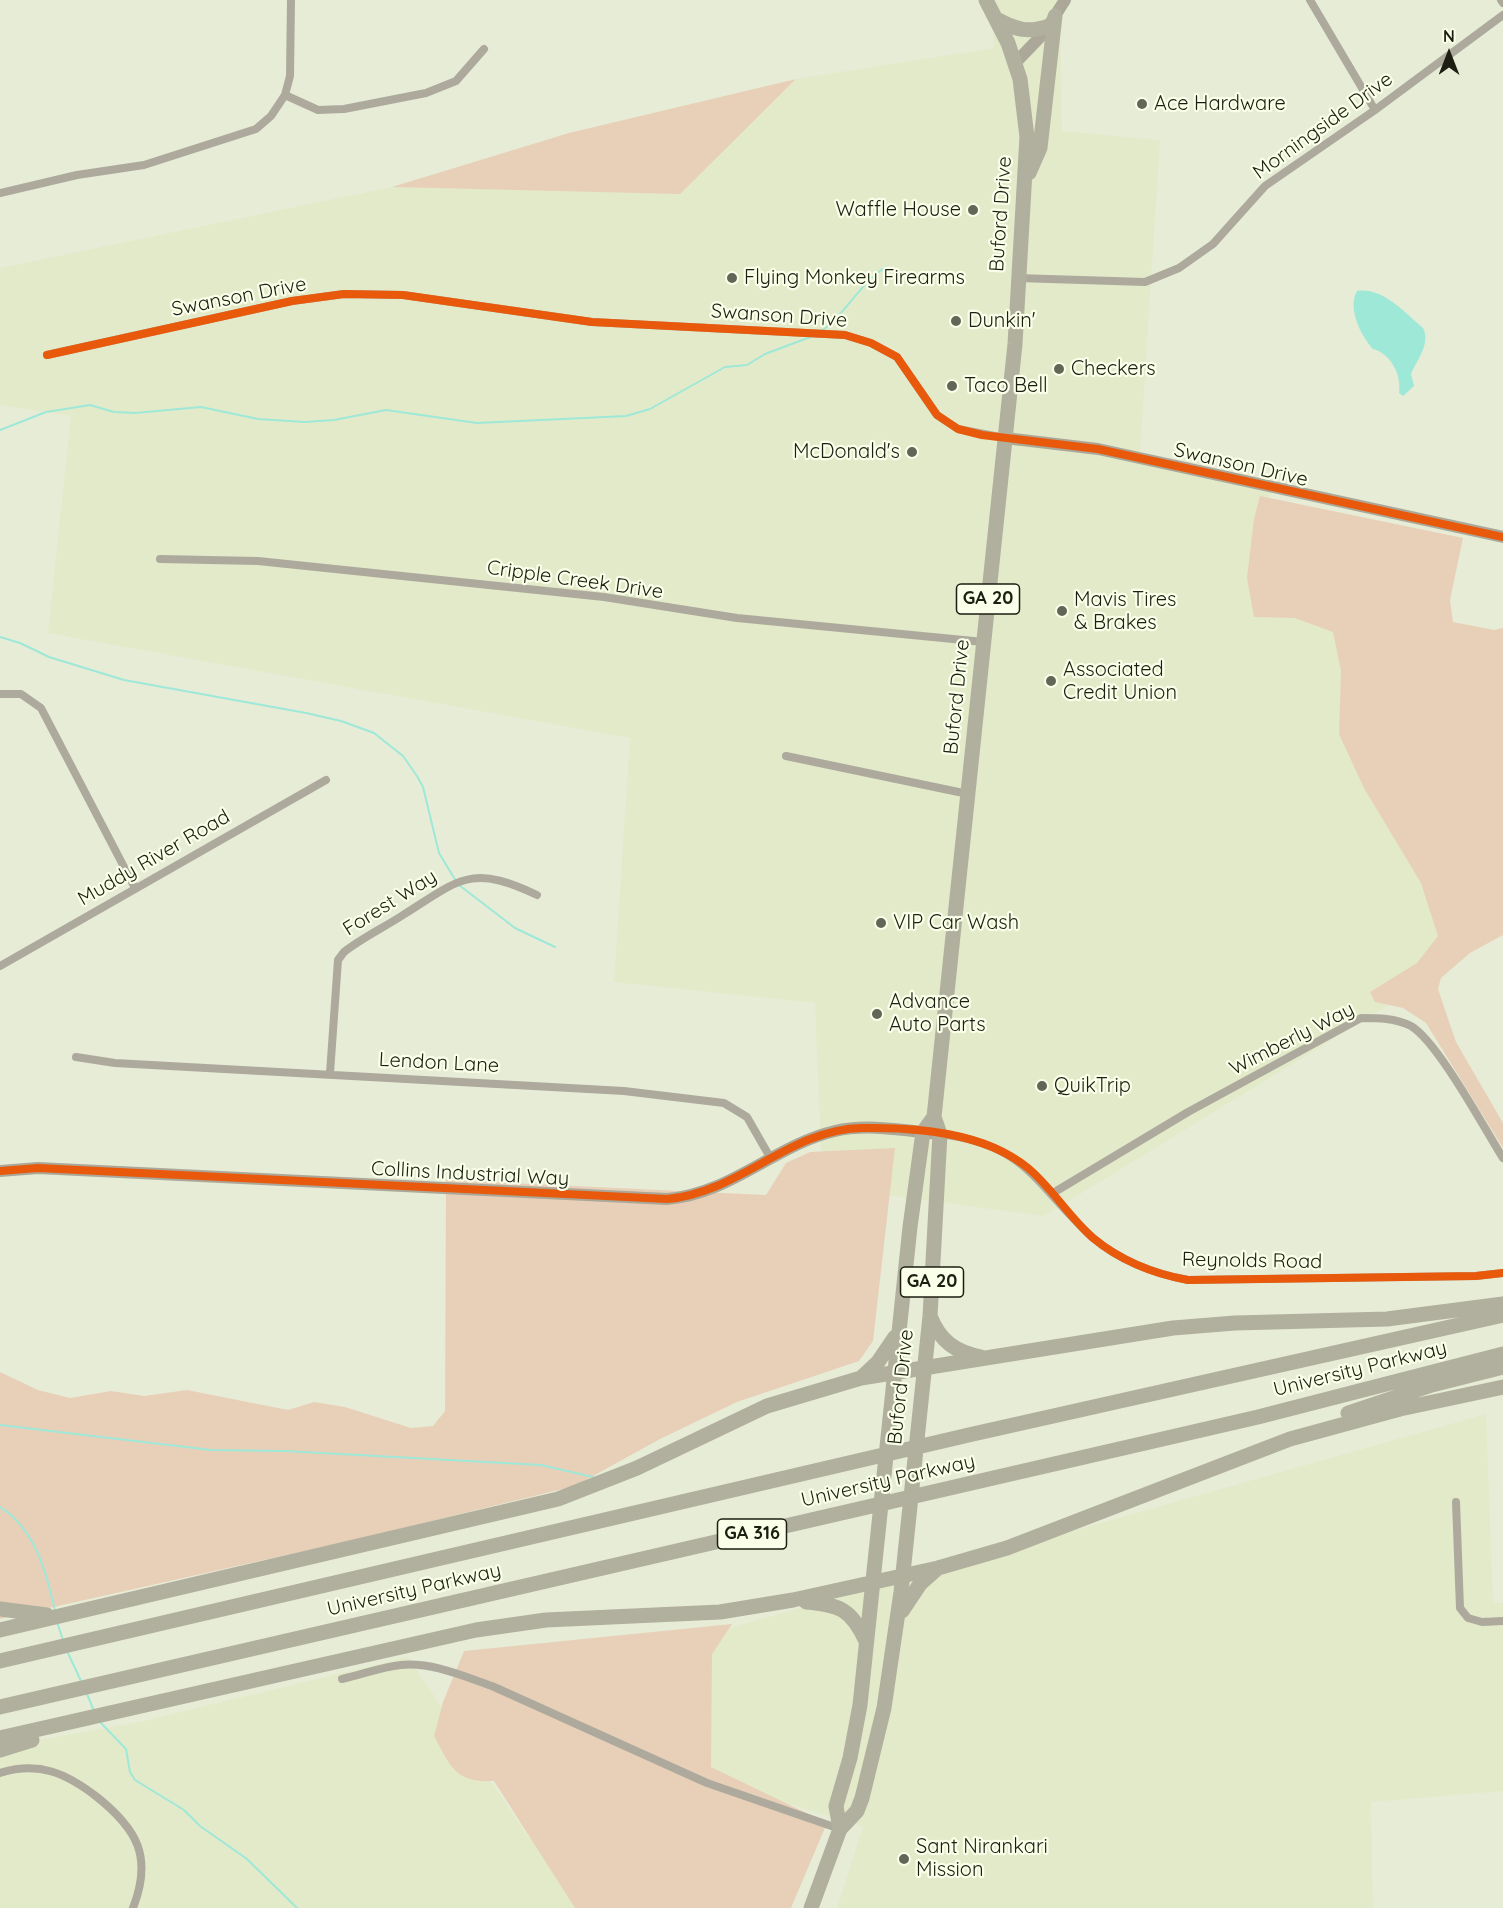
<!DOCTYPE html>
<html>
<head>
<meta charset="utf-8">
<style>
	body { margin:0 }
	#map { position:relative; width:1503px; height:1908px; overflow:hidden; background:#e7ecd7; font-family:Quicksand,sans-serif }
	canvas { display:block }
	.north { position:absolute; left:1419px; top:24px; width:60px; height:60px; -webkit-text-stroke:4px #f9ffe9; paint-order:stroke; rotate:0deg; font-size:16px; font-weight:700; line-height:24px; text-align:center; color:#1c1e11 }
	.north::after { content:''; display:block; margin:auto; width:21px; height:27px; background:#1c1e11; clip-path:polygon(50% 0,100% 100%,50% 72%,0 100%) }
</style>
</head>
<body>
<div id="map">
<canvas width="1503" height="1908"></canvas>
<div class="north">N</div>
</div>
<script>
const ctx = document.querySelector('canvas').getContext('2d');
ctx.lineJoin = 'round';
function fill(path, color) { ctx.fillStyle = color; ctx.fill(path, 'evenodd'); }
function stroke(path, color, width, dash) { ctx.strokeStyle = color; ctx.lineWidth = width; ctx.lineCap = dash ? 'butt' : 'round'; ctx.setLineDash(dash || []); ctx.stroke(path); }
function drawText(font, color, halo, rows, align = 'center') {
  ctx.font = font + ' Quicksand,sans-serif'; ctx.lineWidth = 4.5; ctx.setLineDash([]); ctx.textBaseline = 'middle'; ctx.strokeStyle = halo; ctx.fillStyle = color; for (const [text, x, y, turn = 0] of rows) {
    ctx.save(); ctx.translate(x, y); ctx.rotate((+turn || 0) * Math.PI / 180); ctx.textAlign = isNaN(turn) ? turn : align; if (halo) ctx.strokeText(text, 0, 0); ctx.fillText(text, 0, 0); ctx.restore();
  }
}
const built = new Path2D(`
	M 991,0 L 1060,0 L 1062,131 L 1160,140 L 1140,454 L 1271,486 L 1257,597 L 1350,614 L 1464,959 L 1044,1216 L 819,1186 L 822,1176 L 815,1003 L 614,982 L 630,738 L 48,633 L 71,416 L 0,405 L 0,268 L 392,187 L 680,193 L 796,79 L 994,48 Z
	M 1486,1414 L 1493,1603 L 1503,1603 L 1503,1791 L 1371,1802 L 1373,1908 L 837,1908 L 863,1827 L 705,1777 L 698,1637 Z
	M 408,1657 L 528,1837 L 643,1908 L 0,1908 L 0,1747 L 139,1722 Z`);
const green = new Path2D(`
	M 796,79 L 680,194 L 392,187 L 569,133 Z
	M 1260,496 L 1463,538 L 1450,600 L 1453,622 L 1494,630 L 1503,628 L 1503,935 L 1470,953 L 1441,978 L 1438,989 L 1456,1042 L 1503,1123 L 1503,1148 L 1426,1023 L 1403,1008 L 1375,1002 L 1370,992 L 1417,963 L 1438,936 L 1421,883 L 1364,788 L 1339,734 L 1341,671 L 1333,632 L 1295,618 L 1254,617 L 1247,578 L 1254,519 Z
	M 895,1148 L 873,1341 L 859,1361 L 737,1402 L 660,1439 L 575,1486 L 362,1538 L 0,1619 L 0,1372 L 38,1390 L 70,1398 L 111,1391 L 144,1396 L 187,1390 L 288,1410 L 314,1402 L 345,1407 L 411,1428 L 433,1426 L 445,1411 L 446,1180 L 766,1195 L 786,1163 L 810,1152 Z
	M 732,1624 L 712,1654 L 711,1767 L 827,1823 L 791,1908 L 575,1908 L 494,1781 C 455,1783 451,1767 434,1736 L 443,1702 L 464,1651 Z`);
const water = new Path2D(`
	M 1357,291 C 1383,287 1404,312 1423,328 C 1431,343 1417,360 1411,374 L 1414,386 L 1403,396 L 1399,393 C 1402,375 1391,354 1373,349 C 1361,336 1347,308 1357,291 Z`);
const stream = new Path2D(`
	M 823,330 C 847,312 860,283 886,267
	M 0,430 L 46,412 L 90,405 L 114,412 L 135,413 L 201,407 L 258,419 L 305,422 L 334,420 L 386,410 L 477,423 L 626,416 L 650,409 L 725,367 L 747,365 L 765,354 L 813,336
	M 0,637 L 20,643 L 49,657 L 124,680 L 306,713 L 341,721 L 374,733 L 403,756 L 417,776 L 423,787 L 439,853 L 456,881
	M 459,885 L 515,928 L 555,947
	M 0,1425 L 211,1450 L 285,1451 L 541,1465 L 593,1477
	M 0,1507 C 35,1528 47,1574 55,1611
	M 57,1622 L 63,1640
	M 67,1651 L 81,1681
	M 87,1694 L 94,1711
	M 100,1722 L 126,1749 L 130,1772 L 135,1780 L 184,1810 L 200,1826 L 247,1859 L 297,1908`);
const street = new Path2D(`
	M 1310,0 L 1375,110
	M 1501,0 L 1503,3
	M 285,95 L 318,110 L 344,109 L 426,93 L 456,81 L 484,49
	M 0,193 L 77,175 L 144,165 L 256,129 L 271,116 L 285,95 L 290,76 L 291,0
	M 1017,278 L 1145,282 L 1179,268 L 1213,244 L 1265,186 L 1375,110 L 1503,15
	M 47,355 L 292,301 L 344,294 L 403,295 L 592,322 L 845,335 L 871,343 L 897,357 L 937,415 L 958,429 L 1005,438
	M 160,559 L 258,561 L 604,597 L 737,618 L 984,642
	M 0,694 L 21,694 L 41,708 L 135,888
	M 786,756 L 968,794
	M 0,966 L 326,780
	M 76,1057 L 115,1063 L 624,1091 L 724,1103 L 747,1117 L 771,1159
	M 330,1073 L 338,960 L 344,952 C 362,938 383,928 403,915 C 459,880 470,863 537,895
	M 940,1134 C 1027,1144 1036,1186 1092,1237 C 1118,1260 1155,1274 1188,1280 L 1476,1276 L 1503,1273
	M 1053,1193 L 1188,1112 L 1361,1018 C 1378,1018 1395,1018 1411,1026 C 1438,1042 1484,1128 1503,1158
	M 1456,1502 L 1460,1608 L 1468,1618 L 1482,1622 L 1503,1621
	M 342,1679 C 361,1675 381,1667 401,1665 C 432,1662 463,1676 492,1686 L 707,1783 L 840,1829
	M 0,1773 C 39,1761 66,1773 97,1797 C 137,1829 153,1857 133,1908`);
const secondary = new Path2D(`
	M 1016,62 L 1044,33 L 1065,0
	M 1005,438 L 1098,449 L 1503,537
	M 0,1171 L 38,1168 L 667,1199 C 731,1194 775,1145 835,1131 C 868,1123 907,1131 940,1134`);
const highway = new Path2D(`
	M 998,20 C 1017,30 1028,33 1049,26
	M 1029,173 L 1040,148 L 1055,16
	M 930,1316 C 940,1341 955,1352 981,1357
	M 861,1378 L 878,1362 L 895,1337
	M 1348,1413 L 1432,1385 L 1503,1367
	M 806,1602 C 840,1605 851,1609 866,1641
	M 0,1609 L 47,1615
	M 902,1611 L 920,1584 L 938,1568
	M 0,1630 L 558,1499 L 637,1468 L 767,1406 L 861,1378 L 1173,1328 L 1235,1323 L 1387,1319 L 1503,1304
	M 0,1661 L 973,1434 L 1503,1315
	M 0,1707 L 1258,1417 L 1503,1354
	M 0,1738 L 476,1630 L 546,1620 L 720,1612 L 793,1600 L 938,1568 L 1007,1548 L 1290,1439 L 1400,1409 L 1503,1387
	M 0,1750 L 32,1740
	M 840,1829 L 836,1806 L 850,1758 L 860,1705 L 910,1227 L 923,1132 L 934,1117
	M 811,1908 L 840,1829 L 857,1811 L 862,1798 L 884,1708 L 901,1592 L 930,1316 L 940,1134 L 934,1117 L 1015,344 L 1025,171 L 1027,137 L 1020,79 L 1008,43 L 986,0`);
const cycleway = new Path2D(`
	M 47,355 L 292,301 L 344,294 L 403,295 L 592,322 L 845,335 L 871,343 L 897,357 L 937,415 L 958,429 L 982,435 L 1098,449 L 1503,537
	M 0,1171 L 38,1168 L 667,1199 C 739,1193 790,1129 862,1128 C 916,1127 984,1132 1028,1168 C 1052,1188 1069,1217 1093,1238 C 1120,1260 1154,1274 1188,1280 L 1476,1276 L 1503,1273`);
const markers = [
	[1142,104,6,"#636656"],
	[973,210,6,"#636656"],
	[732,278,6,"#636656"],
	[956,321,6,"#636656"],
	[1059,369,6,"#636656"],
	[952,386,6,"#636656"],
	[912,452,6,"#636656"],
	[1062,611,6,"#636656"],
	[1051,681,6,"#636656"],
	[881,923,6,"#636656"],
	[877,1014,6,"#636656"],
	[1042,1086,6,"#636656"],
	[904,1859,6,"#636656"]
];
const shields = [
	[988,599,63],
	[932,1282,63],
	[752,1534,69]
];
const shieldNames = [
	["GA 20",988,599],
	["GA 20",932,1282],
	["GA 316",752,1534]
];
const poiNames = [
	["Ace Hardware",1154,104],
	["Waffle House",961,210,"right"],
	["Flying Monkey Firearms",744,278],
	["Dunkin'",968,321],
	["Checkers",1071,369],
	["Taco Bell",964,386],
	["McDonald's",900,452,"right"],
	["Mavis Tires",1074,600],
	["& Brakes",1074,623],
	["Associated",1063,670],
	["Credit Union",1063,693],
	["VIP Car Wash",893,923],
	["Advance",889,1002],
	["Auto Parts",889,1025],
	["QuikTrip",1054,1086],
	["Sant Nirankari",916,1847],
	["Mission",916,1870]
];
const streetNames = [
	["Morningside Drive",1323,126,-36],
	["Buford Drive",1001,214,-86],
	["Swanson Drive",239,297,-11],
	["Swanson Drive",779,316,4],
	["Swanson Drive",1241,465,13],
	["Cripple Creek Drive",575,580,8],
	["Buford Drive",957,697,-84],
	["Muddy River Road",154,858,-30],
	["Forest Way",390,903,-32],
	["Wimberly Way",1292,1039,-27],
	["Lendon Lane",439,1063,3],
	["Collins Industrial Way",470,1174,3],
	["Reynolds Road",1252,1261,1],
	["University Parkway",1360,1369,-14],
	["Buford Drive",901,1387,-84],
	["University Parkway",888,1481,-13],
	["University Parkway",414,1590,-13]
];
fill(built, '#e3eac9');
fill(green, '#e8d0b8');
fill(water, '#9ee8d8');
stroke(stream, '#9ee8d8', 2);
stroke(street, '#adaa9d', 8);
stroke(secondary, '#aba899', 12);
stroke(highway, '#b1b09e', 15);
stroke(cycleway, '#e8590c', 8);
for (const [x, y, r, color] of markers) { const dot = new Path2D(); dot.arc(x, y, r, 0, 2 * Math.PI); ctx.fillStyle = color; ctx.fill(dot); stroke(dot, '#f9ffe9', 2); }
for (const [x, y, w] of shields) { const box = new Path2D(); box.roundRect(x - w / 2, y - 15, w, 30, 4.5); ctx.fillStyle = '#f9ffe9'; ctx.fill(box); stroke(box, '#1c1e11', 1.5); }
drawText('bold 18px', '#1c1e11', null, shieldNames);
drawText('20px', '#1c1e11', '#f9ffe9', poiNames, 'left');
drawText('20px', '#1c1e11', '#f9ffe9', streetNames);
</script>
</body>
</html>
